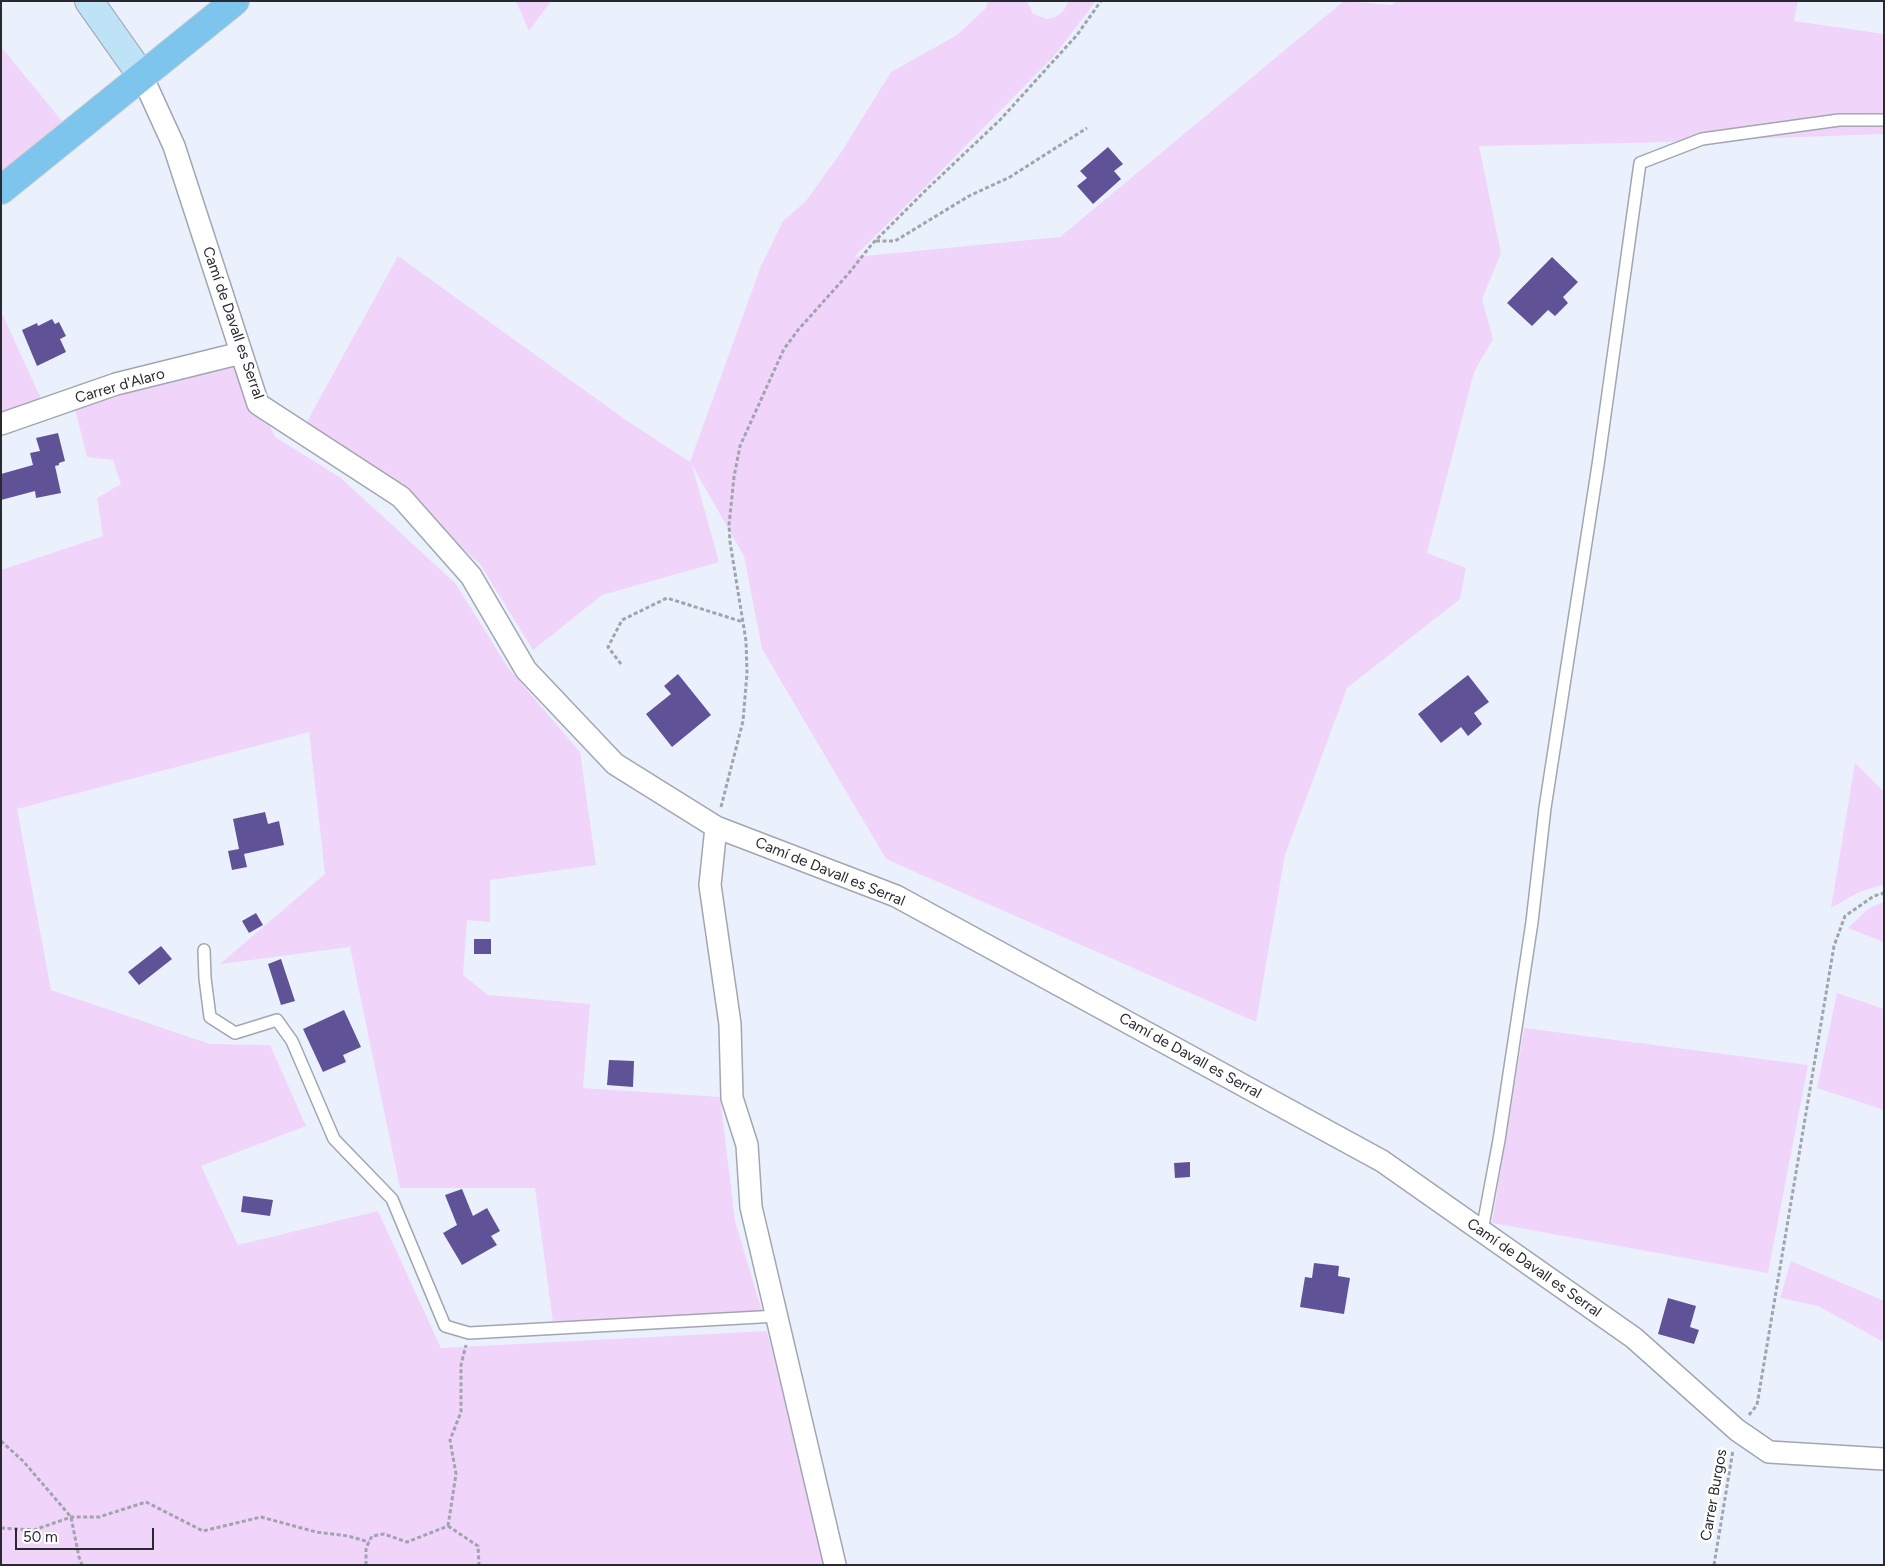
<!DOCTYPE html>
<html>
<head>
<meta charset="utf-8">
<style>
	body { margin:0 }
	#map { position:relative; width:1885px; height:1566px; overflow:hidden; background:#ebf1fc; font-family:Figtree,sans-serif }
	canvas { display:block }
	.frame { position:absolute; inset:0; border:2px solid #282a2f; pointer-events:none }
	.scale { position:absolute; left:15px; top:1528px; width:139px; height:22px; box-sizing:border-box; border:2px solid #282a2f; border-top:0; padding-left:6px; font-size:15px; line-height:18px; white-space:nowrap; color:#282a2f; -webkit-text-stroke:4px #fff; paint-order:stroke }
</style>
</head>
<body>
<div id="map">
<canvas width="1885" height="1566"></canvas>
<div class="frame"></div>
<div class="scale">50 m</div>
</div>
<script>
const ctx = document.querySelector('canvas').getContext('2d');
ctx.lineJoin = 'round';
function fill(path, color) { ctx.fillStyle = color; ctx.fill(path, 'evenodd'); }
function stroke(path, color, width, dash) { ctx.strokeStyle = color; ctx.lineWidth = width; ctx.lineCap = dash ? 'butt' : 'round'; ctx.setLineDash(dash || []); ctx.stroke(path); }
function drawText(font, color, halo, rows, align = 'center') {
  ctx.font = font + ' Figtree,sans-serif'; ctx.lineWidth = 5; ctx.setLineDash([]); ctx.textBaseline = 'middle'; ctx.strokeStyle = halo; ctx.fillStyle = color; for (const [text, x, y, turn = 0] of rows) {
    ctx.save(); ctx.translate(x, y); ctx.rotate((+turn || 0) * Math.PI / 180); ctx.textAlign = isNaN(turn) ? turn : align; if (halo) ctx.strokeText(text, 0, 0); ctx.fillText(text, 0, 0); ctx.restore();
  }
}
const green = new Path2D(`
	M 516,1 L 551,1 L 529,31 Z
	M 988,1 L 1027,1 L 1033,14 L 1047,19 C 1058,17 1065,13 1068,1 L 1096,1 L 1054,56 L 938,174 L 854,257 L 1060,237 L 1344,1 L 1392,5 L 1396,1 L 1798,1 L 1794,21 L 1884,34 L 1884,134 L 1634,143 L 1479,146 L 1501,253 L 1482,299 L 1493,339 L 1474,372 L 1427,553 L 1466,568 L 1460,599 L 1347,688 L 1285,855 L 1256,1022 L 886,859 L 762,649 L 744,556 L 692,465 L 719,562 L 602,595 L 533,650 L 480,564 L 402,494 L 304,427 L 398,256 L 623,418 L 690,462 L 761,266 L 783,221 L 805,202 L 840,154 L 891,72 L 957,35 L 986,8 Z
	M 1,47 L 62,121 L 1,172 Z
	M 1,311 L 42,401 L 1,416 Z
	M 238,359 L 275,437 L 341,478 L 455,583 L 509,669 L 580,752 L 596,865 L 490,880 L 490,922 L 467,920 L 463,975 L 488,995 L 590,1004 L 583,1088 L 720,1097 L 735,1221 L 762,1311 L 553,1322 L 535,1188 L 400,1188 L 350,947 L 220,964 L 325,874 L 309,732 L 17,809 L 51,990 L 210,1044 L 270,1045 L 306,1126 L 201,1166 L 238,1245 L 378,1211 L 441,1348 L 767,1331 L 825,1565 L 1,1565 L 1,570 L 103,536 L 97,498 L 121,484 L 113,460 L 87,457 L 74,405 Z
	M 1855,763 L 1884,792 L 1884,884 L 1859,892 L 1831,908 Z
	M 1884,902 L 1884,942 L 1848,928 L 1869,908 Z
	M 1837,993 L 1884,1009 L 1884,1110 L 1817,1088 Z
	M 1524,1028 L 1808,1065 L 1768,1273 L 1492,1223 Z
	M 1791,1261 L 1884,1301 L 1884,1342 L 1818,1306 L 1780,1298 Z`);
const building = new Path2D(`
	M 1108,147 L 1123,164 L 1114,171 L 1121,179 L 1093,204 L 1077,186 L 1087,178 L 1080,171 Z
	M 1552,257 L 1578,282 L 1563,297 L 1568,303 L 1555,316 L 1548,310 L 1532,326 L 1507,303 Z
	M 52,319 L 55,324 L 59,322 L 66,336 L 60,339 L 66,352 L 37,366 L 22,330 L 37,323 L 38,326 Z
	M 58,433 L 65,461 L 59,463 L 59,465 L 55,466 L 61,493 L 36,498 L 35,491 L 1,500 L 1,474 L 33,465 L 30,453 L 40,451 L 36,438 Z
	M 678,674 L 711,715 L 672,747 L 646,714 L 671,694 L 664,686 Z
	M 1468,675 L 1489,702 L 1474,713 L 1482,724 L 1468,736 L 1461,727 L 1441,743 L 1418,714 Z
	M 265,812 L 268,824 L 279,821 L 284,845 L 244,854 L 247,867 L 232,870 L 228,851 L 239,849 L 233,819 Z
	M 256,913 L 263,925 L 249,933 L 242,921 Z
	M 474,939 L 491,939 L 491,954 L 474,954 Z
	M 161,946 L 172,959 L 139,985 L 128,972 Z
	M 281,959 L 295,1001 L 281,1005 L 268,964 Z
	M 344,1010 L 361,1047 L 343,1055 L 346,1062 L 323,1072 L 303,1029 Z
	M 609,1060 L 634,1061 L 633,1087 L 607,1085 Z
	M 1190,1162 L 1190,1177 L 1175,1178 L 1174,1163 Z
	M 462,1189 L 473,1216 L 487,1208 L 500,1231 L 491,1236 L 497,1245 L 462,1265 L 443,1233 L 457,1225 L 445,1195 Z
	M 243,1196 L 273,1200 L 270,1216 L 241,1212 Z
	M 1314,1263 L 1339,1266 L 1338,1276 L 1350,1278 L 1344,1314 L 1300,1307 L 1305,1277 L 1312,1278 Z
	M 1668,1298 L 1696,1306 L 1690,1327 L 1699,1330 L 1694,1344 L 1658,1334 Z`);
const path = new Path2D(`
	M 876,241 L 895,241 L 969,196 L 1010,177 L 1087,128
	M 621,664 L 608,647 L 622,620 L 667,598 L 743,622
	M 721,807 L 743,721 L 747,673 L 746,641 L 730,542 L 729,525 L 734,477 L 740,446 L 778,362 L 784,349 L 798,330 L 849,273 L 872,244 L 927,189 L 1000,120 L 1077,35 L 1101,1
	M 1749,1415 L 1757,1405 L 1834,946 L 1845,916 L 1874,896 L 1884,893
	M 1,1441 L 23,1461 L 71,1517 L 79,1557 L 82,1565
	M 448,1526 L 456,1474 L 450,1440 L 461,1412 L 461,1365 L 466,1345
	M 448,1526 L 478,1546 L 479,1565
	M 1,1528 L 34,1530 L 71,1517 L 99,1517 L 146,1502 L 203,1531 L 261,1517 L 316,1532 L 348,1536 L 369,1542
	M 366,1565 L 366,1548 L 372,1536 L 384,1534 L 407,1542 L 448,1526
	M 1714,1565 L 1733,1450`);
const lane = new Path2D(`
	M 204,950 L 205,978 L 210,1017 L 235,1033 L 277,1020 L 292,1041 L 334,1139 L 392,1199 L 445,1326 L 469,1333 L 778,1316
	M 1482,1231 L 1499,1140 L 1532,922 L 1545,808 L 1598,465 L 1640,163 L 1702,139 L 1839,120 L 1884,120`);
const street = new Path2D(`
	M 142,76 L 174,146 L 258,404 L 401,497 L 471,576 L 526,670 L 615,764 L 716,827 L 896,896 L 1382,1161 L 1634,1338 L 1737,1430 L 1769,1452 L 1884,1459
	M 1,424 L 116,384 L 241,353
	M 716,827 L 710,885 L 730,1024 L 732,1098 L 747,1145 L 751,1207 L 835,1565`);
const secondary = new Path2D(`
	M 89,1 L 142,76`);
const primary = new Path2D(`
	M 1,190 L 235,1`);
const streetNames = [
	["Camí de Davall es Serral",233,323,71],
	["Carrer d'Alaro",120,386,-16],
	["Camí de Davall es Serral",830,872,22],
	["Camí de Davall es Serral",1190,1056,29],
	["Camí de Davall es Serral",1534,1268,35],
	["Carrer Burgos",1714,1495,-80]
];
fill(green, '#f1d4fa');
fill(building, '#605296');
stroke(lane, '#a1a6b1', 14);
stroke(street, '#a1a6b1', 24);
stroke(secondary, '#a1a6b1', 30);
stroke(primary, '#d0d0d1', 30);
stroke(path, '#a0a4ad', 3, [4, 2.5]);
stroke(lane, '#fff', 11);
stroke(street, '#fff', 21);
stroke(secondary, '#bee2f6', 28);
stroke(primary, '#7dc5ed', 28);
drawText('15px', '#282a2f', '#fff', streetNames);
</script>
</body>
</html>
